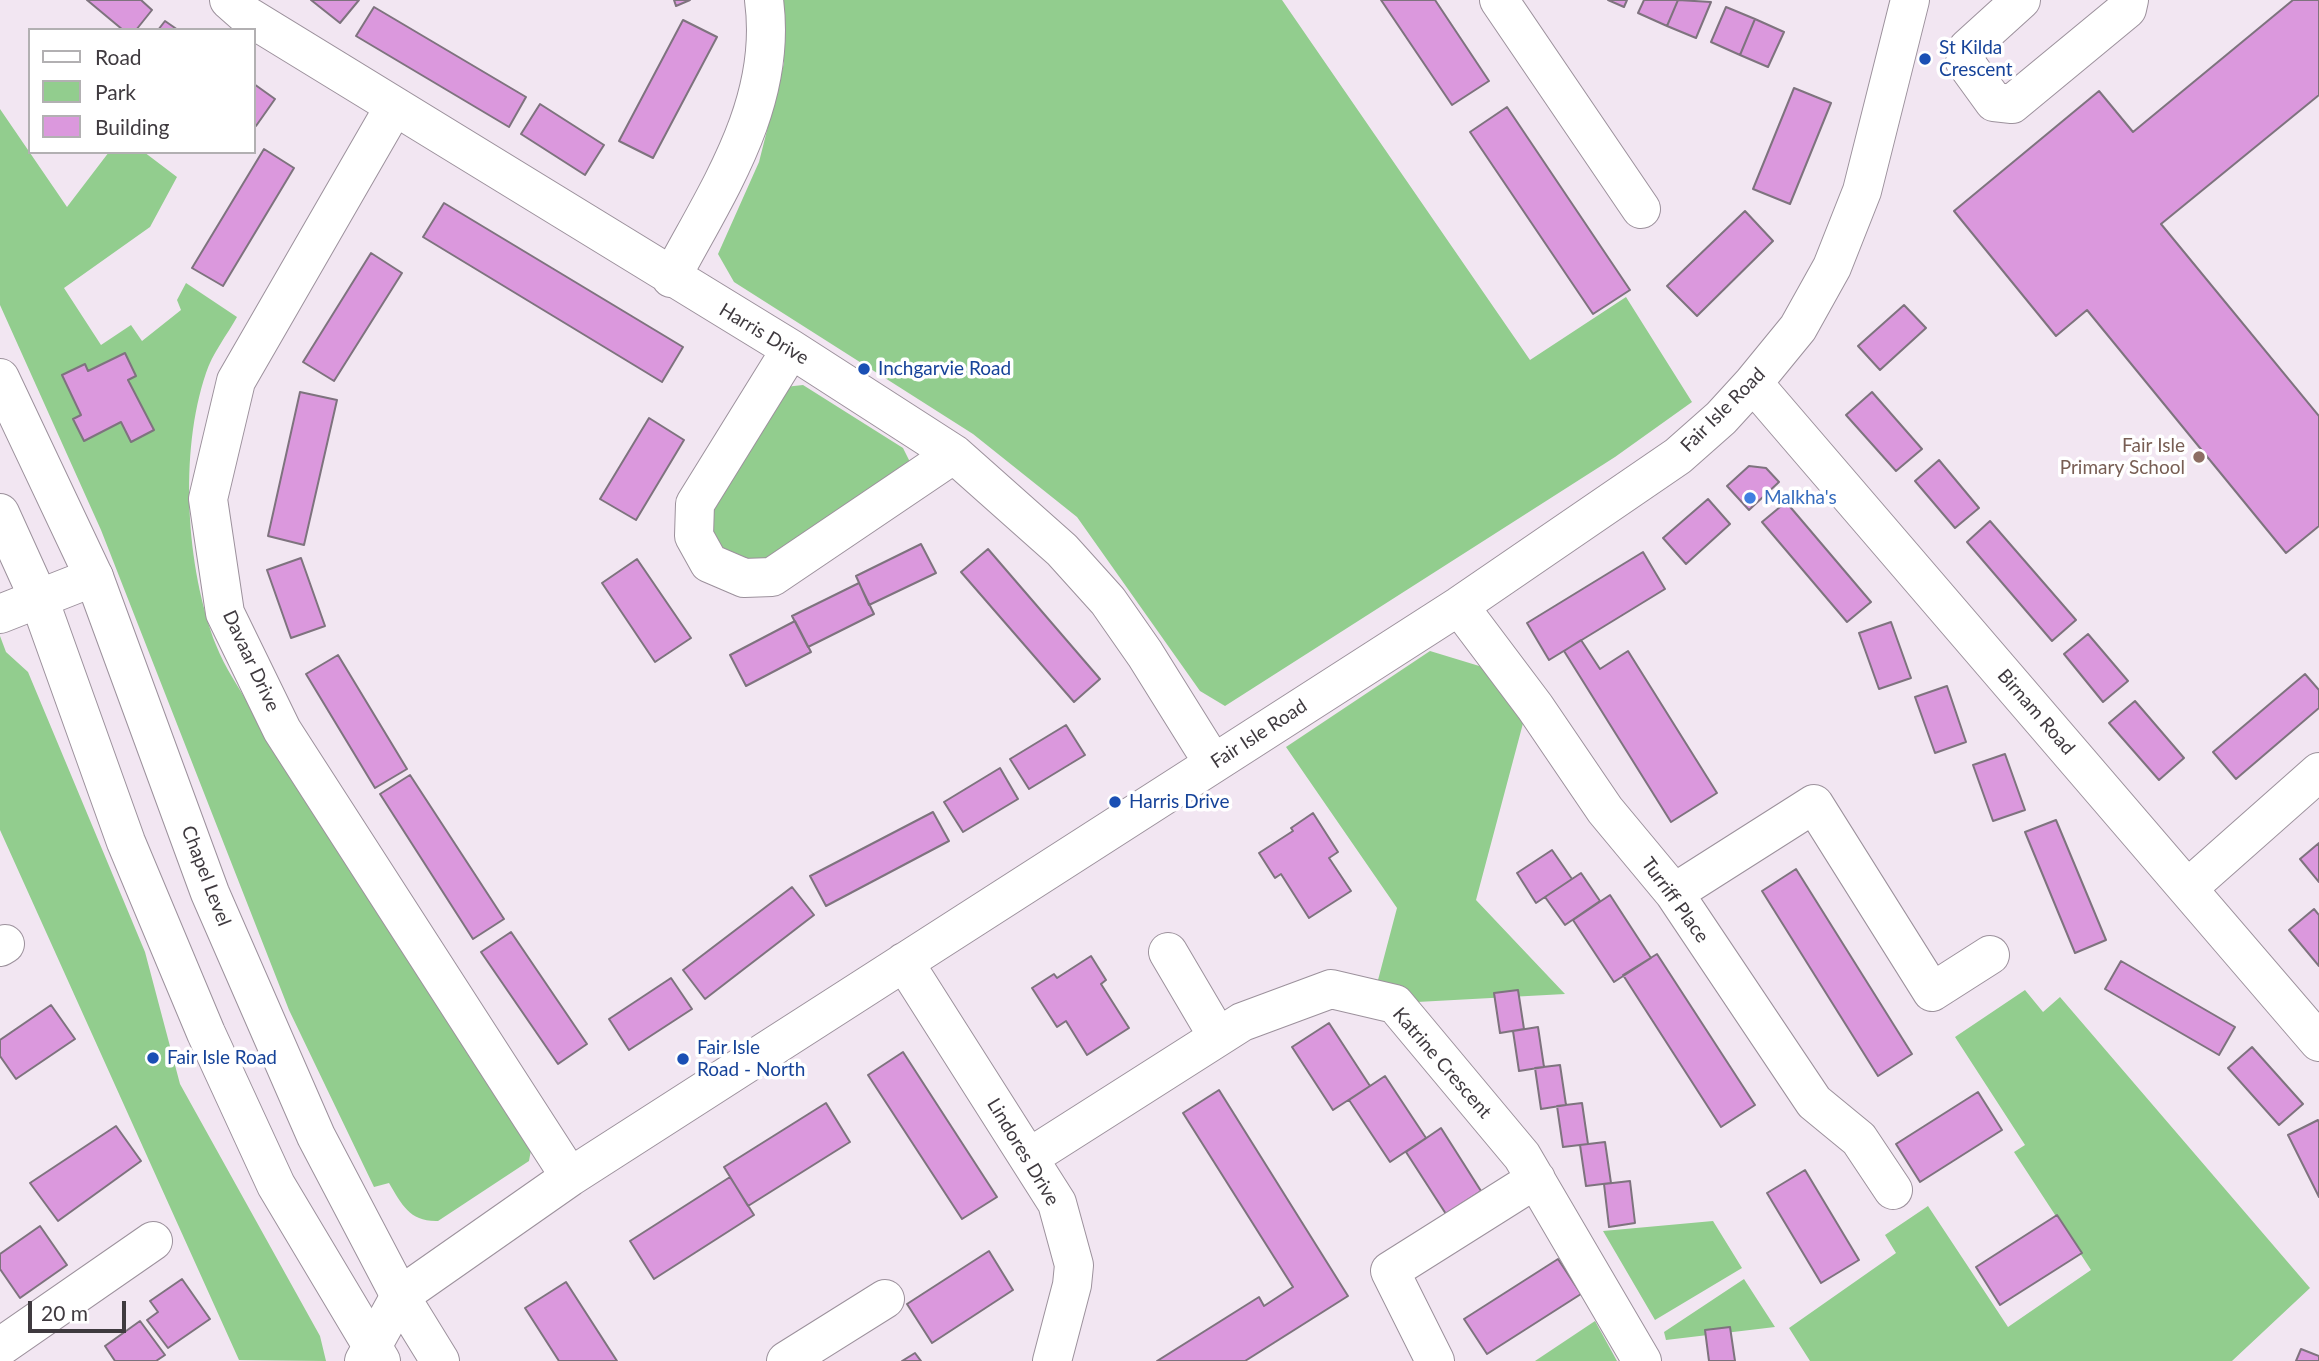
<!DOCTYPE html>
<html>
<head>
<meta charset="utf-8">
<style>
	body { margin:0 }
	#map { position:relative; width:2319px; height:1361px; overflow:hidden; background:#f2e6f2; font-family:Lato,sans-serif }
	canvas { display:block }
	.legend { position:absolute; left:28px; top:28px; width:228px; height:126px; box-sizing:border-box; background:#fff; border:2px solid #b2b0b2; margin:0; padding:9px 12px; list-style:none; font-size:21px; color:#3f3a3f }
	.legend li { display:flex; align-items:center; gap:14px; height:35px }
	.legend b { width:35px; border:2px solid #b2b0b2 }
	.scale { position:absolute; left:28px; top:1301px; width:98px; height:32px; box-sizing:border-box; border:4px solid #3f3a3f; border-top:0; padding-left:9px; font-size:21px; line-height:24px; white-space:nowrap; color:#3f3a3f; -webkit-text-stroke:5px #fff; paint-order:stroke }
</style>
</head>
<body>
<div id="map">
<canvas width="2319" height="1361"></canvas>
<ul class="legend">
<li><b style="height:9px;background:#fff"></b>Road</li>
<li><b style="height:19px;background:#92cd8e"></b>Park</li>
<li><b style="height:19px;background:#db98dd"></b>Building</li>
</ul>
<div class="scale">20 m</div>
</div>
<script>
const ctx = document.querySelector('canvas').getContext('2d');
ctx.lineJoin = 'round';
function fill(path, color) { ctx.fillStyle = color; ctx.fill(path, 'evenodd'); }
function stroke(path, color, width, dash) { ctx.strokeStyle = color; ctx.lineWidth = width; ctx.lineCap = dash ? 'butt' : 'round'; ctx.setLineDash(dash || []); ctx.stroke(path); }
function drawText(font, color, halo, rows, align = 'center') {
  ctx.font = font + ' Lato,sans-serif'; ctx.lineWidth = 7; ctx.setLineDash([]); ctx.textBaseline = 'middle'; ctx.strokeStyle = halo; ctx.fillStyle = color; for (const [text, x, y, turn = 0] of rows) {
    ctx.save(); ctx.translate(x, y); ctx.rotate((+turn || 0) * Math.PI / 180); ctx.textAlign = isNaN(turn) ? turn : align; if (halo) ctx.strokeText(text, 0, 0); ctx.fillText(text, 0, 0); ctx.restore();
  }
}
const green = new Path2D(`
	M 779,0 L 1282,0 L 1530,360 L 1626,297 L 1692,402 L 1615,457 L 1225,706 L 1200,691 L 1077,517 L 973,434 L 734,282 L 718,254 L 759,162 L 784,63 Z
	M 0,109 L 67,207 L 109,152 L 144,152 L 177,177 L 150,227 L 64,288 L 101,345 L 131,325 L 142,341 L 181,310 L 177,300 L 186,283 L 237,317 C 227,335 212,354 206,373 C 179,452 186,568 216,645 C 225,668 240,689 252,710 L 531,1150 L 529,1161 L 438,1221 C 410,1222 402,1205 389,1183 L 374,1187 L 289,1010 L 101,530 L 0,305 Z
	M 803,385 L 903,448 L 912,466 L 771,558 L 758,561 L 730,558 L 711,535 L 712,505 L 785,387 Z
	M 0,636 L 6,652 L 28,672 L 145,952 L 180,1084 L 320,1336 L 326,1361 L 239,1360 L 0,830 Z
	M 1430,651 L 1499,672 L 1526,712 L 1476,900 L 1565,994 L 1417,1002 L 1378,980 L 1397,908 L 1286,747 Z
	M 2025,990 L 2043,1012 L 2060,997 L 2310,1288 L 2232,1361 L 1810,1361 L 1789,1328 L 1896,1253 L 1885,1235 L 1928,1206 L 2008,1327 L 2091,1270 L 2014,1152 L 2025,1145 L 1955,1037 Z
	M 1713,1221 L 1742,1268 L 1655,1320 L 1603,1231 Z
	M 1744,1279 L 1775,1327 L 1666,1340 L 1664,1332 Z
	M 1595,1321 L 1617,1361 L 1535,1361 Z`);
const building = new Path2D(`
	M 87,0 L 141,0 L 152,10 L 136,30 L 123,30 Z
	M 311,0 L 359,0 L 340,23 Z
	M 674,0 L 690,0 L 676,6 Z
	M 1381,0 L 1435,0 L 1489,81 L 1452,105 Z
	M 1608,0 L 1627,0 L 1624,7 Z
	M 1644,0 L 1678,0 L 1667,26 L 1638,13 Z
	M 1678,0 L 1711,2 L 1696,38 L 1667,26 Z
	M 2293,0 L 2319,0 L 2319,95 L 2161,224 L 2319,416 L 2319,526 L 2286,553 L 2087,310 L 2056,336 L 1954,211 L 2099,91 L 2133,132 Z
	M 374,7 L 526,97 L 509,127 L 356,36 Z
	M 1726,7 L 1755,19 L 1740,55 L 1711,42 Z
	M 1755,19 L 1784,32 L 1768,67 L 1740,55 Z
	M 683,20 L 717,37 L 653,158 L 619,141 Z
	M 165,21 L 178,30 L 158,30 Z
	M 254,84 L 275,99 L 256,126 L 254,125 Z
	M 1794,88 L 1831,103 L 1790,204 L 1753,189 Z
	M 540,104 L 604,145 L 585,175 L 521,134 Z
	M 1507,107 L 1630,290 L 1593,314 L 1470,132 Z
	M 264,149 L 294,168 L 223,286 L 192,268 Z
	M 444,203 L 683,347 L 662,382 L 423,237 Z
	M 1745,211 L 1773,241 L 1697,316 L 1667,286 Z
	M 371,253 L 402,273 L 334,381 L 303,362 Z
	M 1904,305 L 1926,328 L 1880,370 L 1858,346 Z
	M 125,353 L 136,376 L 128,380 L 154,430 L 131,442 L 121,422 L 84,441 L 73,419 L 81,415 L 62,375 L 85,364 L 88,371 Z
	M 300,392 L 337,400 L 304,545 L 268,536 Z
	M 1872,392 L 1922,449 L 1896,471 L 1846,415 Z
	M 649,418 L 684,440 L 636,520 L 600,499 Z
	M 1939,460 L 1979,508 L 1955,528 L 1915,481 Z
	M 1749,466 L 1766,468 L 1779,482 L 1749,510 L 1727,486 Z
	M 1708,499 L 1730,524 L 1686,564 L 1663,538 Z
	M 1786,502 L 1871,602 L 1847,622 L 1762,522 Z
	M 1990,521 L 2076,620 L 2052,641 L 1967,542 Z
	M 921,544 L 936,573 L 869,605 L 856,576 Z
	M 988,549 L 1100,679 L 1074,702 L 961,572 Z
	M 1643,552 L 1665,589 L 1549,660 L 1527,623 Z
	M 301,558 L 325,626 L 291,638 L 267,570 Z
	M 637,559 L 691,638 L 655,662 L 602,583 Z
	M 859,583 L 874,614 L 808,647 L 792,616 Z
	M 795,621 L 811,652 L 746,686 L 730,655 Z
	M 1891,622 L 1911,678 L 1879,689 L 1859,633 Z
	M 2088,634 L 2128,681 L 2103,702 L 2064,654 Z
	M 1581,640 L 1600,669 L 1628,651 L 1717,793 L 1671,822 L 1564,651 Z
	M 338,655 L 407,769 L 375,788 L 306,674 Z
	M 2305,674 L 2319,690 L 2319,708 L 2236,779 L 2213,752 Z
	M 1947,686 L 1966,742 L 1935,753 L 1915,697 Z
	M 2135,701 L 2184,758 L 2159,780 L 2109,723 Z
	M 1066,725 L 1085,755 L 1029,789 L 1010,759 Z
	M 2005,754 L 2025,810 L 1993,821 L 1973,765 Z
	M 1000,768 L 1018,799 L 963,832 L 944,802 Z
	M 410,775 L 504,919 L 473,939 L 380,794 Z
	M 933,812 L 949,841 L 826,906 L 810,876 Z
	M 1313,813 L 1338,852 L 1329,858 L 1351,891 L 1309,918 L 1281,874 L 1275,878 L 1259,853 L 1293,831 L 1291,828 Z
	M 2056,820 L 2106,940 L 2075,953 L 2025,832 Z
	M 2319,843 L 2319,882 L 2300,859 Z
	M 1552,850 L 1572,879 L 1536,903 L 1517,873 Z
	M 1796,869 L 1912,1054 L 1878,1076 L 1762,891 Z
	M 1581,873 L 1600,901 L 1565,925 L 1545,897 Z
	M 792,887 L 814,915 L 705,999 L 683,970 Z
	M 1610,895 L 1651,958 L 1614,982 L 1573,920 Z
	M 2314,909 L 2319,915 L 2319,966 L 2289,930 Z
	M 511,932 L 587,1044 L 558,1064 L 481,952 Z
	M 1657,954 L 1755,1105 L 1721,1127 L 1623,975 Z
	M 1091,956 L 1106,980 L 1101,984 L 1129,1028 L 1087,1055 L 1066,1021 L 1057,1027 L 1032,988 L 1054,974 L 1057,978 Z
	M 2121,961 L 2235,1027 L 2219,1055 L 2105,989 Z
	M 671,978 L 692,1009 L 629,1050 L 609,1019 Z
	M 1518,990 L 1524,1029 L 1500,1033 L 1494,993 Z
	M 51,1005 L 75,1039 L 16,1079 L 0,1056 L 0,1040 Z
	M 1329,1023 L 1370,1086 L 1333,1110 L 1292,1047 Z
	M 1538,1027 L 1544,1067 L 1519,1071 L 1513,1031 Z
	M 2252,1047 L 2303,1104 L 2279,1125 L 2228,1068 Z
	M 903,1052 L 997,1197 L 962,1219 L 868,1075 Z
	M 1560,1065 L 1566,1105 L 1541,1109 L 1535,1068 Z
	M 1385,1076 L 1426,1138 L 1390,1162 L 1349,1100 Z
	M 1219,1090 L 1348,1296 L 1245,1361 L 1157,1361 L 1259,1297 L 1264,1306 L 1293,1287 L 1183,1113 Z
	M 1978,1092 L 2002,1130 L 1920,1182 L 1896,1144 Z
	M 826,1103 L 850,1142 L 748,1206 L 724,1167 Z
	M 1582,1103 L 1588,1144 L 1563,1147 L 1557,1106 Z
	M 2318,1120 L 2319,1123 L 2319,1197 L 2288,1135 Z
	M 116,1126 L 141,1161 L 58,1221 L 30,1183 Z
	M 1441,1128 L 1481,1191 L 1446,1214 L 1406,1152 Z
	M 1605,1142 L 1611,1183 L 1586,1186 L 1580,1145 Z
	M 1805,1170 L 1859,1260 L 1821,1283 L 1767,1193 Z
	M 730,1177 L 754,1215 L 654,1279 L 630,1241 Z
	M 1630,1181 L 1635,1223 L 1609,1227 L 1604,1184 Z
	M 2057,1215 L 2082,1253 L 2000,1305 L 1976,1267 Z
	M 40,1226 L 67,1265 L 20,1298 L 0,1269 L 0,1254 Z
	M 989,1251 L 1013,1290 L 932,1343 L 907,1304 Z
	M 1558,1259 L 1581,1294 L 1487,1354 L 1464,1319 Z
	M 182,1279 L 210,1319 L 168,1348 L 147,1320 L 158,1312 L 150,1301 Z
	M 566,1282 L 617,1361 L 559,1361 L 525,1308 Z
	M 140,1321 L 165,1355 L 156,1361 L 115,1361 L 105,1346 Z
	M 1730,1327 L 1735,1361 L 1709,1361 L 1705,1330 Z
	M 2301,1349 L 2319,1356 L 2319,1361 L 2296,1361 Z
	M 915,1353 L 921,1361 L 902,1361 Z`);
const minor = new Path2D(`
	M 229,0 L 246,15 L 791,349 L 954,454 L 1062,550 L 1108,601 L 1145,654 L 1213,763
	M 1499,0 L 1641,209
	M 2021,0 L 1968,48 L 1965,62 L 1994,102 L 2012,104 L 2127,9 L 2129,0
	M 394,107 L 236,381 L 208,499 L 225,613 L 282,730 L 570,1177
	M 671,278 C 717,191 778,104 764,0
	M 791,349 L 695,504 L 694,536 L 709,563 L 744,578 L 772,577 L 954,454
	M 1753,383 L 2319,1042
	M 1459,606 L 1535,707 L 1605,810 L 1674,893 L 1814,1102 L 1859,1139 L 1893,1190
	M 0,614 L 94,577
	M 2188,888 L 2319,772
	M 1674,893 L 1814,804 L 1932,992 L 1990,955
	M 0,947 L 5,944
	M 1168,952 L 1218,1037
	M 904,962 L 1057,1203 L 1074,1265 L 1072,1285 L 1052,1361
	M 1030,1157 L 1242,1022 L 1331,989 L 1395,1004 L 1522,1156 L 1642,1361
	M 0,1347 L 153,1241
	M 364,1361 L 400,1296 L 570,1177 L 1459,606 L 1678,456 L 1721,418 L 1753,383 L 1798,328 L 1832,267 L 1862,191 L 1910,0
	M 786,1361 L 885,1299
	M 1435,1361 L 1390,1271 L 1536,1179`);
const major = new Path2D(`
	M 0,378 L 94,577 L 210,893 L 316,1136 L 400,1296 L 440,1361
	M 0,513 L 39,599 L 126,842 L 206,1033 L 276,1185 L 381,1361`);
const markers = [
	[1925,59,7,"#1a4fb4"],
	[864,369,7,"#1a4fb4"],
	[2199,457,7,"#8d6e63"],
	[1750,498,7,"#3f7fe0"],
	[1115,802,7,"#1a4fb4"],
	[153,1058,7,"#1a4fb4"],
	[683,1059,7,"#1a4fb4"]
];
const transitNames = [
	["St Kilda",1939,48],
	["Crescent",1939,70],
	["Inchgarvie Road",878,369],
	["Harris Drive",1129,802],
	["Fair Isle",697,1048],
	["Road - North",697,1070],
	["Fair Isle Road",167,1058]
];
const streetNames = [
	["Harris Drive",764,334,31],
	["Fair Isle Road",1723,410,-45],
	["Davaar Drive",251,661,65],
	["Birnam Road",2036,712,49],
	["Fair Isle Road",1259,734,-33],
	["Chapel Level",206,876,69],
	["Turriff Place",1675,900,54],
	["Katrine Crescent",1442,1063,49],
	["Lindores Drive",1023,1152,59]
];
const educationNames = [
	["Fair Isle",2185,446],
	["Primary School",2185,468]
];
const shopNames = [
	["Malkha's",1764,498]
];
fill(green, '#92cd8e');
fill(building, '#db98dd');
stroke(building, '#7e737e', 2);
stroke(minor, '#9c919c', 40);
stroke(major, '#9c919c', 40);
stroke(minor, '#fff', 38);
stroke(major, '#fff', 38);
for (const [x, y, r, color] of markers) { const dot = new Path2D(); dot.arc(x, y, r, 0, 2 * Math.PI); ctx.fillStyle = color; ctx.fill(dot); stroke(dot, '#fff', 2.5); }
drawText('19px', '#164399', '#fff', transitNames, 'left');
drawText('19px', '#3f3a3f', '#fff', streetNames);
drawText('19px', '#785e54', '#fff', educationNames, 'right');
drawText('19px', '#366cbe', '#fff', shopNames, 'left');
</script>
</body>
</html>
